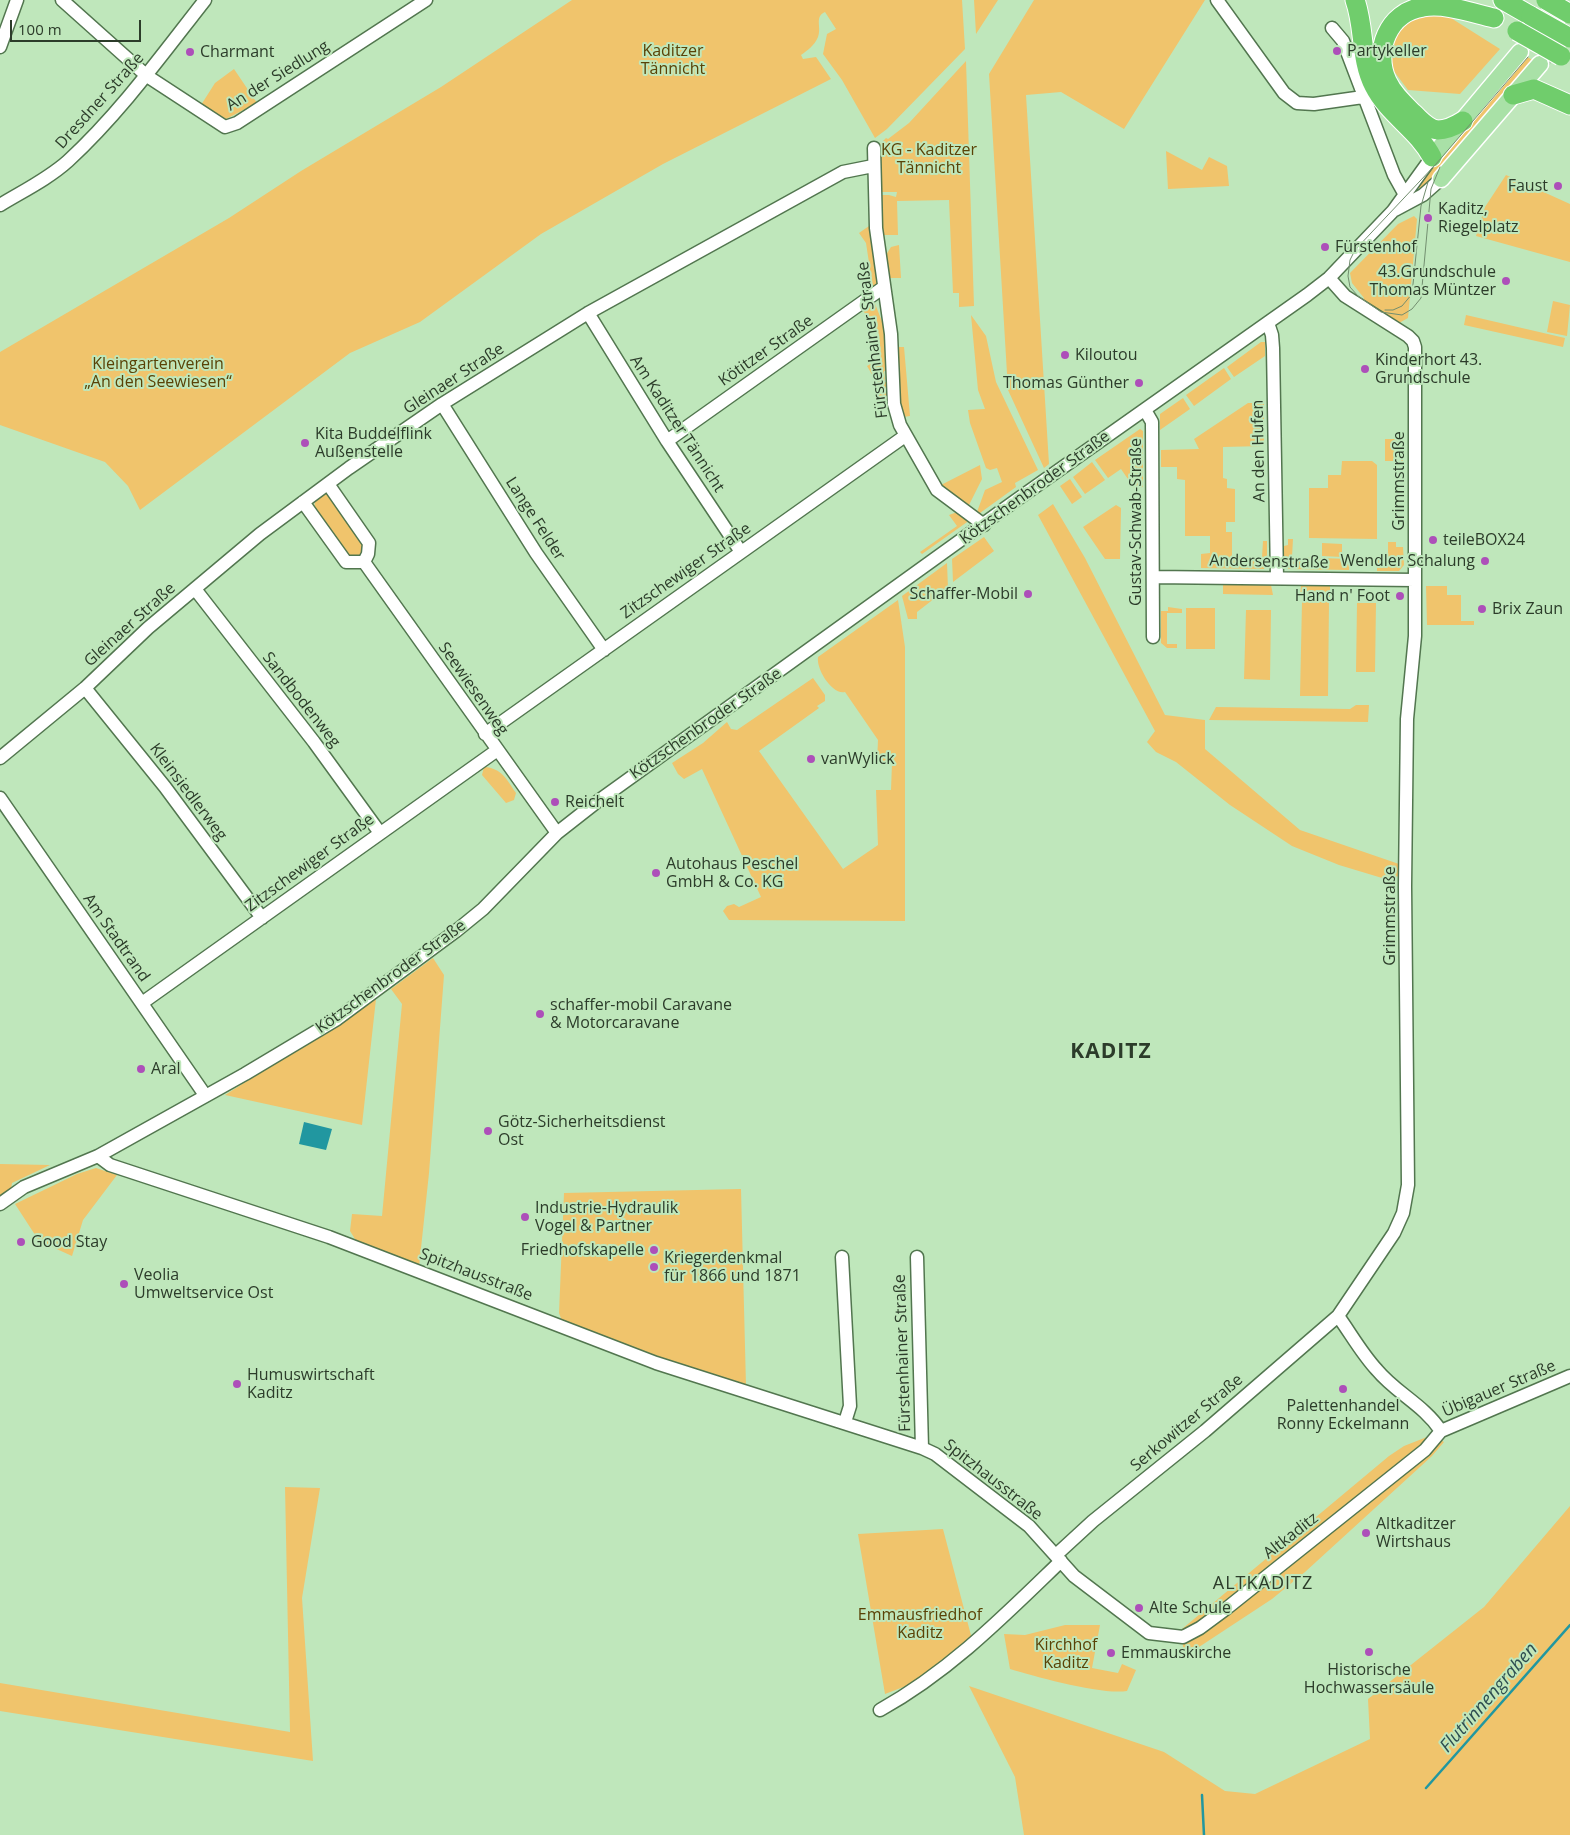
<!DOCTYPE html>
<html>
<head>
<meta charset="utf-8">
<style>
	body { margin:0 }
	#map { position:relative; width:1570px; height:1835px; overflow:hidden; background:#bfe7bb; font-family:"Open Sans",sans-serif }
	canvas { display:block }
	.scale { position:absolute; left:10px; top:20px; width:131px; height:22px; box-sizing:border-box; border:2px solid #2c3c2a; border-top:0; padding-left:6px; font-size:15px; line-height:18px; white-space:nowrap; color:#2c3c2a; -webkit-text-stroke:4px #bfe7bb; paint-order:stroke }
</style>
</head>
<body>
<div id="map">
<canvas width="1570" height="1835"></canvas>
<div class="scale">100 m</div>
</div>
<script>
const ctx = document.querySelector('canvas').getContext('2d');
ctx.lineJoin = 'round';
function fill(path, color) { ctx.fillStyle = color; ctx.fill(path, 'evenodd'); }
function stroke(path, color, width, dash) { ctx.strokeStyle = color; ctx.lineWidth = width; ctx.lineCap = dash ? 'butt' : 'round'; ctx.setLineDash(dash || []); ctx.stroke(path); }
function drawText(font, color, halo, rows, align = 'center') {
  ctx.font = font + ' "Open Sans",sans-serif'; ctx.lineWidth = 4; ctx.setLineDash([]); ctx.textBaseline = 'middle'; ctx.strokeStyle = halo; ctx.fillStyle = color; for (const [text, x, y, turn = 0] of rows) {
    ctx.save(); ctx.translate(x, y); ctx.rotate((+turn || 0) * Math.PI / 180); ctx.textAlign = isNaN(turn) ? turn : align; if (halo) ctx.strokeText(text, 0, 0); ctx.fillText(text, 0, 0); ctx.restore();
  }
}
const green = new Path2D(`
	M 572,0 L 962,0 L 965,49 L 887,129 L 875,138 L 842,80 L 823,54 L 827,34 L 836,29 L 825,12 C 814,17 822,27 818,37 C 814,46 808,50 801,55 L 803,59 L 816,57 L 831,79 L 663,164 L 541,234 L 420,322 L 350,353 L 140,510 L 128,486 L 105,462 L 0,425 L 0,352 L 229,218 L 301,171 L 441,87 Z
	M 974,0 L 998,0 L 976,34 Z
	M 1034,0 L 1205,0 L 1124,129 L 1061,92 L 1026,95 L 1049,464 L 1044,468 L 1008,390 L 989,74 Z
	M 1443,13 L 1500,49 L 1460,94 L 1408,90 L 1387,62 L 1399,27 L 1422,14 Z
	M 1524,55 L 1534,61 L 1445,166 L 1421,190 L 1416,185 Z
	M 966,61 L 974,306 L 959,307 L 959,293 L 953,293 L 949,200 L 897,201 L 898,235 L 882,235 L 878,195 L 889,195 L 896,197 L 897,192 L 878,192 L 877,147 L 886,138 L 888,139 L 909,123 Z
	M 234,69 L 257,103 L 226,119 L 201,105 L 215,83 Z
	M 1166,151 L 1202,170 L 1209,157 L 1227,166 L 1229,186 L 1168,189 Z
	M 1506,175 L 1570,204 L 1570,262 L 1476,236 L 1485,207 Z
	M 1414,216 L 1417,219 L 1408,318 L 1399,323 L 1393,322 L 1361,302 L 1364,298 L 1352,283 L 1350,273 L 1398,224 Z
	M 869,226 L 879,285 L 873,289 L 866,243 L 859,233 Z
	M 899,245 L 901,278 L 888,278 L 884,258 L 891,247 Z
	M 874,301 L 888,337 L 889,370 L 884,371 L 885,382 L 890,382 L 890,401 L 881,403 L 875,396 L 880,388 L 867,366 L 881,358 L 879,334 L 860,306 Z
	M 1553,301 L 1570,305 L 1567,336 L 1547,332 Z
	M 971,315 L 986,336 L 996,382 L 1038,470 L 1015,483 L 1016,487 L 980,513 L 977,512 L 985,490 L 1002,482 L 997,468 L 990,470 L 986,468 L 970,423 L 968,410 L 985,409 L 978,390 Z
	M 1466,315 L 1565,338 L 1563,347 L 1464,325 Z
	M 1261,342 L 1265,342 L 1265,356 L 1234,377 L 1227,367 Z
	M 897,347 L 904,347 L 910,416 L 903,417 L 900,402 Z
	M 1224,368 L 1231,379 L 1194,406 L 1186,395 Z
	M 1183,398 L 1190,409 L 1160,430 L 1160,414 Z
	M 1248,403 L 1264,403 L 1264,446 L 1223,447 L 1223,478 L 1227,479 L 1227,488 L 1235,489 L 1235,522 L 1226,522 L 1226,532 L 1232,532 L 1232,556 L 1262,557 L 1263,541 L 1267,541 L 1267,565 L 1264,569 L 1201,568 L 1201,554 L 1210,553 L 1210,536 L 1185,536 L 1185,480 L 1177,479 L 1177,467 L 1161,467 L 1161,450 L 1199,449 L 1194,439 Z
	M 1140,429 L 1143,431 L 1143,487 L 1134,488 L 1121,469 L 1108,478 L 1095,460 Z
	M 1385,439 L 1403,439 L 1403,461 L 1401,461 L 1401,456 L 1396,456 L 1396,461 L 1385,461 Z
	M 1342,461 L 1372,461 L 1377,465 L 1377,539 L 1309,538 L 1309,488 L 1328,488 L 1328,475 L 1341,475 Z
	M 1092,462 L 1105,480 L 1085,494 L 1073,477 Z
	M 980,465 L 982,479 L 968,507 L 941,485 Z
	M 1070,479 L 1082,497 L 1072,504 L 1060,486 Z
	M 327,494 L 331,495 L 364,540 L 365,555 L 350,559 L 314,511 L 315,501 L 321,495 Z
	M 1053,504 L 1085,558 L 1165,715 L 1205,720 L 1205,749 L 1300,830 L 1399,864 L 1398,876 L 1392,881 L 1339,865 L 1292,846 L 1230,805 L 1176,762 L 1156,752 L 1147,742 L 1155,731 L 1038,515 Z
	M 1116,505 L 1121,508 L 1120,559 L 1105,559 L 1083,527 Z
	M 957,512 L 970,520 L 922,554 L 920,552 L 957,526 L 949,515 Z
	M 984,537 L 994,551 L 953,582 L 952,559 Z
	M 1288,539 L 1293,539 L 1292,557 L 1350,559 L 1349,570 L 1289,569 L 1284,565 L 1284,546 L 1288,545 Z
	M 1388,542 L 1396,542 L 1396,547 L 1403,547 L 1404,565 L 1399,571 L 1377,571 L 1377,560 L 1388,559 Z
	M 1322,543 L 1342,544 L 1342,557 L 1322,556 Z
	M 947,563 L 948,588 L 917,612 L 917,619 L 908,619 L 902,596 Z
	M 1223,584 L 1271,585 L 1273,595 L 1223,594 Z
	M 1301,586 L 1330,586 L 1330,597 L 1300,597 Z
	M 1426,586 L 1447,586 L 1447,595 L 1461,595 L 1461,621 L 1474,621 L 1474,625 L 1427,625 Z
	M 898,600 L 905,647 L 905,921 L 729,920 L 723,911 L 727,906 L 734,904 L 739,907 L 761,897 L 702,769 L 684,779 L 678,774 L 672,763 L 703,743 L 727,722 L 731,729 L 737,730 L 813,678 L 825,695 L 825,701 L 817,706 L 819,708 L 759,751 L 843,869 L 878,845 L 876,790 L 891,790 L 892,763 L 877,762 L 878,740 L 845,692 C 832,695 816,669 818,657 Z
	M 1302,602 L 1329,602 L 1328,696 L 1300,696 Z
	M 1357,603 L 1376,603 L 1375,672 L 1356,672 Z
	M 1168,607 L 1182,609 L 1182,613 L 1167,613 L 1167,644 L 1177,644 L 1177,648 L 1167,648 L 1161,643 L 1161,611 L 1168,611 Z
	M 1186,608 L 1215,608 L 1215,649 L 1186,649 Z
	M 1246,610 L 1271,610 L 1270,680 L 1244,679 Z
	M 1356,705 L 1369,705 L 1368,722 L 1209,720 L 1216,707 L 1350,709 Z
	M 484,767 C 502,768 507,780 516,793 L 514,800 L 506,803 L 482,775 Z
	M 433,958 L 444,975 L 429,1173 L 419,1267 L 358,1244 L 350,1231 L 352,1214 L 382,1216 L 402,1004 L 391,989 Z
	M 376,999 L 362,1125 L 225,1095 Z
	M 0,1164 L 50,1165 L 12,1183 L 11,1189 L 0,1196 Z
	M 96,1168 L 117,1175 L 83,1220 L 72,1256 L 39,1241 L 15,1204 L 77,1174 Z
	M 741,1189 L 746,1386 L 658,1359 L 562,1321 L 559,1313 L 564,1193 Z
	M 1432,1435 L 1444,1442 L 1432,1456 L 1305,1572 L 1272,1599 L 1199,1647 L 1183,1648 L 1182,1629 L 1389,1456 L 1404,1446 Z
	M 285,1487 L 320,1488 L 302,1598 L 313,1761 L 0,1711 L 0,1683 L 290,1732 Z
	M 1570,1506 L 1570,1835 L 1024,1835 L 1015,1777 L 969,1686 L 1164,1752 L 1225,1791 L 1255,1794 L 1370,1739 L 1368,1699 L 1484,1607 Z
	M 943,1529 L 973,1643 L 919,1681 L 885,1694 L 858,1534 Z
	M 1065,1625 L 1100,1625 L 1092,1668 L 1118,1673 L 1122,1664 L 1136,1670 L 1127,1691 C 1101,1695 1037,1677 1010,1669 L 1004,1634 L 1025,1635 Z`);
const water = new Path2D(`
	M 304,1122 L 332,1129 L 326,1150 L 299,1144 Z`);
const stream = new Path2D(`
	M 1426,1788 L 1570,1625
	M 1202,1795 L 1204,1835`);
const majorTunnel = new Path2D(`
	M 1543,60 L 1570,27`);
const minor = new Path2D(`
	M 62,0 L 147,76 L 225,127 L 237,123 L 426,0
	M 1217,0 L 1284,93 L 1297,103 L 1314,104 L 1363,97
	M 1332,28 L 1343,41 L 1394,175 L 1404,193
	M 0,47 L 17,0
	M 874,148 L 876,228 L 891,334 L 894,404 L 900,425 L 937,490 L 984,525
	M 0,205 C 23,191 48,179 68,161 C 120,113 161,56 205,0
	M 1395,210 L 1423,195 L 1441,179
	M 588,313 L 667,441 L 741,552
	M 1268,323 L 1272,335 L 1273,348 L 1277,578
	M 442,404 L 536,553 L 604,650
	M 1145,410 L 1152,422 L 1153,637
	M 667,441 L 884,287
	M 303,502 L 346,562 L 364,562 L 368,554 L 369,543 L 328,484
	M 364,562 L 557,833
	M 1153,577 L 1415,580
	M 195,589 L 314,742 L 380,833
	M 85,688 L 165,787 L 262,918
	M 485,734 L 905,436
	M 0,758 L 85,688 L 148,628 L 260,534 L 349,468 L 442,404 L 588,313 L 843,172 L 873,166
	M 0,798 L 205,1095
	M 142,1003 L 496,751
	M 98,1156 L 110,1165 L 329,1237 L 656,1363 L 922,1448 L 935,1454 L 1029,1526 L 1074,1576 L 1149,1633 L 1183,1637 L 1200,1628 L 1227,1608 L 1425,1450 L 1441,1431
	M 0,1204 L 24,1187 L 98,1156 L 245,1074 L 337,1019 L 456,931 L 483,909 L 557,833 L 594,804 L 1015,501 L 1307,295 L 1329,278 L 1393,211 L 1432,157
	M 842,1257 L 850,1406 L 845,1422
	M 917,1257 L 922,1448
	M 1338,1316 C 1351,1334 1362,1354 1377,1370 C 1396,1393 1424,1405 1441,1431
	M 1441,1431 L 1570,1376
	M 1056,1555 L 1093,1521 L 1205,1431 L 1338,1316 L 1394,1233 L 1403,1213 L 1408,1185 L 1405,886 L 1407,719 L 1415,636 L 1415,347 L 1413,341 L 1408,336 L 1345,296 L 1329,278
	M 880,1710 C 950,1671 1004,1616 1061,1561`);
const major = new Path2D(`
	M 1432,157 L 1520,52
	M 1441,179 L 1540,64`);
const highway = new Path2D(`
	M 1355,0 C 1365,28 1360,59 1374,86 C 1388,114 1418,130 1432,157
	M 1503,0 L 1531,16
	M 1513,95 L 1534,89 L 1570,105
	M 1463,121 C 1455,126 1447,130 1438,130 C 1427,129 1421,120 1413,113 C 1403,103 1393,94 1387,81 C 1373,51 1388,12 1423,7 C 1445,3 1472,13 1494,18`);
const tram = new Path2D(`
	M 1440,167 L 1431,189 L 1421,298 L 1412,309 L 1402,315 L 1381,312 L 1358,296 L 1350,287 L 1348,276 L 1350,260 L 1355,250 L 1436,164 L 1528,57
	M 1385,310 L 1393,310 L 1402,306 L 1412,294 L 1421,206 L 1428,182`);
const highwayBridge = new Path2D(`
	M 1546,0 L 1570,14
	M 1531,16 L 1570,38
	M 1517,31 L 1561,56`);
const markers = [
	[1337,51,5,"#ad4fb9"],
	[190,52,5,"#ad4fb9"],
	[1558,186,5,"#ad4fb9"],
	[1428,218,5,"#ad4fb9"],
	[1325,247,5,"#ad4fb9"],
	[1506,281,5,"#ad4fb9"],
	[1065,355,5,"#ad4fb9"],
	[1365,369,5,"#ad4fb9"],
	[1139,383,5,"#ad4fb9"],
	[305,443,5,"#ad4fb9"],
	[1433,540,5,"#ad4fb9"],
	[1485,561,5,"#ad4fb9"],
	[1028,594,5,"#ad4fb9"],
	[1400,596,5,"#ad4fb9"],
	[1482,609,5,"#ad4fb9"],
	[811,759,5,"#ad4fb9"],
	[555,802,5,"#ad4fb9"],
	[656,873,5,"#ad4fb9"],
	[540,1014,5,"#ad4fb9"],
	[141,1069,5,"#ad4fb9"],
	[488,1131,5,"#ad4fb9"],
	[525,1217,5,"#ad4fb9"],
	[21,1242,5,"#ad4fb9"],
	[654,1250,5,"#ad4fb9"],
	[654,1267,5,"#ad4fb9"],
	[124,1284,5,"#ad4fb9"],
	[237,1384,5,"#ad4fb9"],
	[1343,1389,5,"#ad4fb9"],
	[1366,1533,5,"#ad4fb9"],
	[1139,1608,5,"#ad4fb9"],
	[1369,1652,5,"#ad4fb9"],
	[1111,1653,5,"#ad4fb9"]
];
const parkNames = [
	["Kaditzer",673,51],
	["Tännicht",673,69],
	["KG - Kaditzer",929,150],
	["Tännicht",929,168],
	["Kleingartenverein",158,364],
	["„An den Seewiesen“",158,382],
	["Emmausfriedhof",920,1615],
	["Kaditz",920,1633],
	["Kirchhof",1066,1645],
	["Kaditz",1066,1663]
];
const poiNames = [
	["Partykeller",1347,51],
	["Charmant",200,52],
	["Faust",1548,186,"right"],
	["Kaditz,",1438,209],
	["Riegelplatz",1438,227],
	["Fürstenhof",1335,247],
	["43.Grundschule",1496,272,"right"],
	["Thomas Müntzer",1496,290,"right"],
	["Kiloutou",1075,355],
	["Kinderhort 43.",1375,360],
	["Grundschule",1375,378],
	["Thomas Günther",1129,383,"right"],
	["Kita Buddelflink",315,434],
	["Außenstelle",315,452],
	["teileBOX24",1443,540],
	["Wendler Schalung",1475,561,"right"],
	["Schaffer-Mobil",1018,594,"right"],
	["Hand n' Foot",1390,596,"right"],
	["Brix Zaun",1492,609],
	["vanWylick",821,759],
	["Reichelt",565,802],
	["Autohaus Peschel",666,864],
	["GmbH & Co. KG",666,882],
	["schaffer-mobil Caravane",550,1005],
	["& Motorcaravane",550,1023],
	["Aral",151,1069],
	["Götz-Sicherheitsdienst",498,1122],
	["Ost",498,1140],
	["Industrie-Hydraulik",535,1208],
	["Vogel & Partner",535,1226],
	["Good Stay",31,1242],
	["Friedhofskapelle",644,1250,"right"],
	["Kriegerdenkmal",664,1258],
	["für 1866 und 1871",664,1276],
	["Veolia",134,1275],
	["Umweltservice Ost",134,1293],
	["Humuswirtschaft",247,1375],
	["Kaditz",247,1393],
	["Palettenhandel",1343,1406,"center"],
	["Ronny Eckelmann",1343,1424,"center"],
	["Altkaditzer",1376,1524],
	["Wirtshaus",1376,1542],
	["Alte Schule",1149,1608],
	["Emmauskirche",1121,1653],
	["Historische",1369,1670,"center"],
	["Hochwassersäule",1369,1688,"center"]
];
const streetNames = [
	["An der Siedlung",278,76,-32],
	["Dresdner Straße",100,101,-48],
	["Fürstenhainer Straße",873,340,-97],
	["Kötitzer Straße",766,351,-35],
	["Gleinaer Straße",454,379,-33],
	["Am Kaditzer Tännicht",677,424,57],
	["An den Hufen",1259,451,-91],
	["Grimmstraße",1399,481,-90],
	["Kötzschenbroder Straße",1035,488,-36],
	["Lange Felder",535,519,57],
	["Gustav-Schwab-Straße",1136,522,-90],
	["Andersenstraße",1269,562,1],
	["Zitzschewiger Straße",686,571,-35],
	["Gleinaer Straße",130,625,-42],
	["Seewiesenweg",473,689,55],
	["Sandbodenweg",301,700,52],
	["Kötzschenbroder Straße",706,724,-35],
	["Kleinsiedlerweg",188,792,53],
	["Zitzschewiger Straße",310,863,-36],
	["Grimmstraße",1390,916,-90],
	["Am Stadtrand",116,938,55],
	["Kötzschenbroder Straße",391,977,-36],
	["Spitzhausstraße",476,1275,21],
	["Fürstenhainer Straße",903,1353,-92],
	["Übigauer Straße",1499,1389,-23],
	["Serkowitzer Straße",1187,1423,-40],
	["Spitzhausstraße",993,1480,38],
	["Altkaditz",1291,1536,-38]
];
const neighbourhoodNames = [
	["ALTKADITZ",1263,1584]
];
const waterNames = [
	["Flutrinnengraben",1489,1698,-49]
];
const districtNames = [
	["KADITZ",1111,1052]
];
fill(green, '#f0c46c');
fill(water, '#2197a0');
stroke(stream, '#2197a0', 2.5);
stroke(majorTunnel, '#a2c59e', 16, [16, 8]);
stroke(minor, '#52764f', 15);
stroke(major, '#fff', 19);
stroke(highway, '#fff', 21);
stroke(minor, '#fff', 12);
stroke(major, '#a9e1a7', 16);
stroke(highway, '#70cd6c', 19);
stroke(tram, '#728e6f', 1);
stroke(highwayBridge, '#fff', 21, []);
stroke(highwayBridge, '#70cd6c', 19);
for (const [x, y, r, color] of markers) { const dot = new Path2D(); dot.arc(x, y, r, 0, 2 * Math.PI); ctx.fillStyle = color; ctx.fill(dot); stroke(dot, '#bfe7bb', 2); }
drawText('16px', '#5a4206', '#bfe7bb', parkNames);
drawText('16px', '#2c3c2a', '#bfe7bb', poiNames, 'left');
drawText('16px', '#2c3c2a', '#bfe7bb', streetNames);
ctx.letterSpacing = '1px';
drawText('18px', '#2c3c2a', '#bfe7bb', neighbourhoodNames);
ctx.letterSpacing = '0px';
drawText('italic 18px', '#2e4e51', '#bfe7bb', waterNames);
ctx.letterSpacing = '1px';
drawText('bold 21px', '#2c3c2a', '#bfe7bb', districtNames);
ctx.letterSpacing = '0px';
</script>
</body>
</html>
